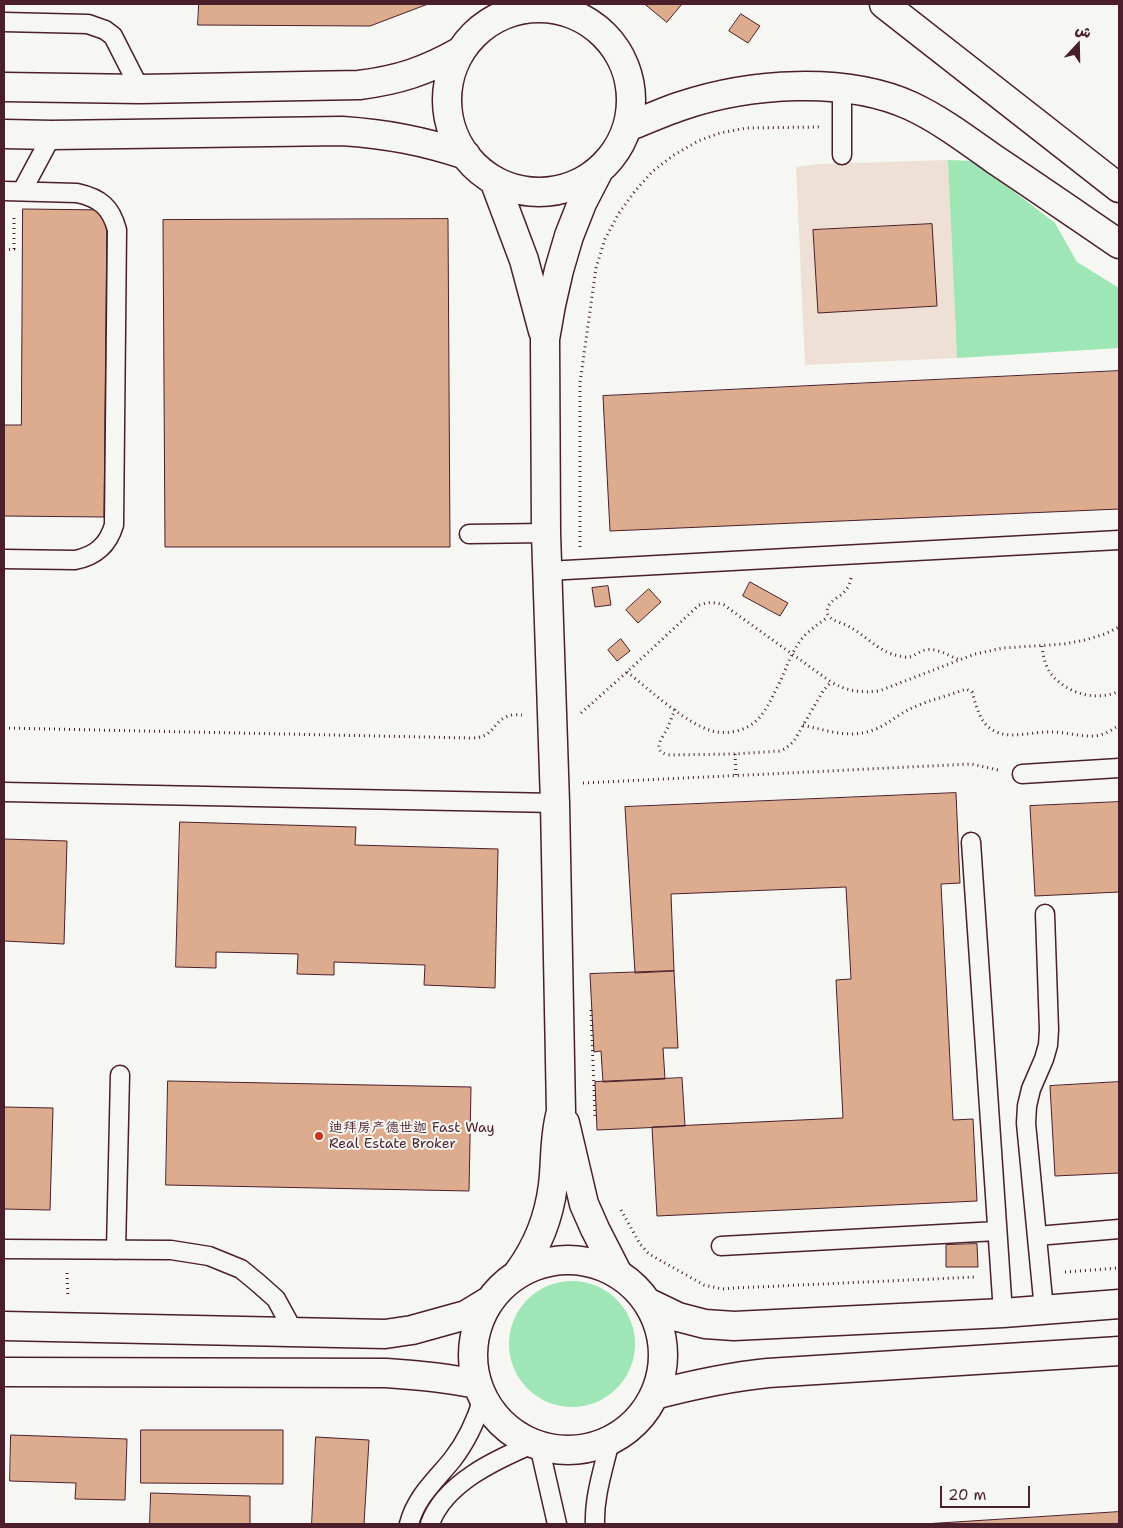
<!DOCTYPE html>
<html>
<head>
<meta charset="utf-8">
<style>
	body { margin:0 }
	#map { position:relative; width:1123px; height:1528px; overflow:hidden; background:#f6f6f2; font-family:"Shantell Sans","Playpen Sans Arabic",sans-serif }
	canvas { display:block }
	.frame { position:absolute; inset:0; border:5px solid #4a1f2b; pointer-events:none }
	.north { position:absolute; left:1053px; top:20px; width:50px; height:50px; -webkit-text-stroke:4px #f6f6f2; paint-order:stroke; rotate:21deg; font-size:14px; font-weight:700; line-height:20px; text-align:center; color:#4a1f2b }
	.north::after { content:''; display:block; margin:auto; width:18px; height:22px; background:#4a1f2b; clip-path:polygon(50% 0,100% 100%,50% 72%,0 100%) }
	.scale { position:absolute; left:940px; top:1486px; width:90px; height:22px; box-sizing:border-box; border:2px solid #4a1f2b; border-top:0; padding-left:6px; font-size:15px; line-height:18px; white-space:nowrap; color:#4a1f2b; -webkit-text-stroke:4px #f6f6f2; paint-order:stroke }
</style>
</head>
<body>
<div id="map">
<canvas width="1123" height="1528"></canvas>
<div class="frame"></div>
<div class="north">ش</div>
<div class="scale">20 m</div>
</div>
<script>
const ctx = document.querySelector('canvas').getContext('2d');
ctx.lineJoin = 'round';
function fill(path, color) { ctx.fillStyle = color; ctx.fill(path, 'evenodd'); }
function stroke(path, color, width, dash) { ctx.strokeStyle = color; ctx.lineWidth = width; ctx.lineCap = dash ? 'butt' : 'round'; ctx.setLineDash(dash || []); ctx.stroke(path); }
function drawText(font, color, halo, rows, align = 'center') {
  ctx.font = font + ' "Shantell Sans","LXGW WenKai TC",sans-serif'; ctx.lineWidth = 4; ctx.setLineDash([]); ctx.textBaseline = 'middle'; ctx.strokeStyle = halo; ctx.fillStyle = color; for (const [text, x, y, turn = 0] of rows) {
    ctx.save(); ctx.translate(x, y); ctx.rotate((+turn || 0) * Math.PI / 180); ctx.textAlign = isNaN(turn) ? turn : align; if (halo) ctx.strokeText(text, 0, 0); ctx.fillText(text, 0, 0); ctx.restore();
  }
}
const built = new Path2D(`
	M 948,160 L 957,358 L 805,365 L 796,167 L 818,164 Z`);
const green = new Path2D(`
	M 948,160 L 974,161 L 1055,223 L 1077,262 L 1119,288 L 1119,348 L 957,358 Z
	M509 1344a63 63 0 1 1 126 0a63 63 0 1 1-126 0Z`);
const building = new Path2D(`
	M 199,4 L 428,4 L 370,26 L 198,25 Z
	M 645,4 L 682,4 L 667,22 Z
	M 741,14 L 760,26 L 748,43 L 729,31 Z
	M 23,209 L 107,210 L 104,517 L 4,516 L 4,425 L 21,425 Z
	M 448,219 L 450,547 L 165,547 L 163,220 Z
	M 932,224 L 937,306 L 818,313 L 813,230 Z
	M 1119,371 L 1119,509 L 610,531 L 603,396 Z
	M 750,582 L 788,603 L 780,616 L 743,596 Z
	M 608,586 L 611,605 L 595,607 L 592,588 Z
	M 649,589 L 661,602 L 638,623 L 626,610 Z
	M 621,639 L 630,651 L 617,661 L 608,650 Z
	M 956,793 L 960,883 L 941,884 L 953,1120 L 973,1119 L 977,1201 L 657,1216 L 652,1127 L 843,1118 L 836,980 L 851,979 L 846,887 L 671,894 L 674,971 L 635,973 L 625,807 Z
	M 1119,802 L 1119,892 L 1035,896 L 1030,806 Z
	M 180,822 L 356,827 L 355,845 L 498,849 L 495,988 L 424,985 L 425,965 L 334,962 L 334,975 L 297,974 L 298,954 L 216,952 L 216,968 L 176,967 Z
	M 4,839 L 67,841 L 64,944 L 4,941 Z
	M 674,971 L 678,1048 L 663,1048 L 665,1079 L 603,1082 L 601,1051 L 594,1052 L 590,974 Z
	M 682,1078 L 685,1126 L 597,1130 L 595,1082 Z
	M 168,1081 L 471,1087 L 469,1191 L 166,1185 Z
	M 1119,1082 L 1119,1173 L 1055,1176 L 1050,1086 Z
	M 4,1107 L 53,1108 L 50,1210 L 4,1209 Z
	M 977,1244 L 978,1267 L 946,1267 L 946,1245 Z
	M 141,1430 L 283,1430 L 283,1484 L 141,1483 Z
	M 11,1435 L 127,1439 L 125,1500 L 75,1499 L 76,1483 L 10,1481 Z
	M 316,1437 L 369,1440 L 364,1524 L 312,1524 Z
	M 151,1493 L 250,1496 L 250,1524 L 150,1524 Z
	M 1119,1512 L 1119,1524 L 924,1524 Z`);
const path = new Path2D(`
	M 4,250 L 14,249 L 14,215
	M 580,547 L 580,383 L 596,268 L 605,239 L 619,213 L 635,191 L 653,171 L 674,155 L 698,141 L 720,133 L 746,128 L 819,127
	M 851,578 C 847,600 827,596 827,613 C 831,622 842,622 850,627 C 863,634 875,647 889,653 C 894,655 899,656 904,657 C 912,658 915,654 922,651 C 934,646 948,655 959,660
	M 1042,646 C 1043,654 1044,661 1048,669 C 1061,692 1095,703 1119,691
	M 627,672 C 650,690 685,723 712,731 C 726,735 744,731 755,722 C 766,712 771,699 778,686 C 787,668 792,648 807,633 C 814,627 821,622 828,617
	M 675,709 C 672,716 670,723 667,729 C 662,739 651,750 668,755 L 735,754 L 779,751 L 785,749 L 794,741 L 823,691 L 831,682
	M 581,713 L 627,672 L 699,605 C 708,602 715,602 724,605 L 831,682 C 847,691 860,693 879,691 L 975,654 L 1003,648 L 1064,644 L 1085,640 L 1105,634 L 1119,627
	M 803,725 C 828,731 853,740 878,728 C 889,723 898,715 908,710 C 925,701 948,696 966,689 L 972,692 C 976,704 979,721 991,729 C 1008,741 1032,731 1052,732 C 1066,732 1081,737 1095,736 C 1104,735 1112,730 1119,725
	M 4,728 L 471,738 C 494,738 491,724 506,717 C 510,714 517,715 522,715
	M 735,754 L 736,776
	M 583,783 L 971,764 L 998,770
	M 591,1010 L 595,1116
	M 621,1210 L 640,1244 L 649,1254 L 704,1285 L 722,1289 L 734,1288 L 976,1277
	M 1065,1272 L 1119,1268
	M 67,1273 L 68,1297`);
const lane = new Path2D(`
	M 4,22 L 88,24 L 105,30 L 113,36 L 140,89
	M 842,88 L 842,155
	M 4,191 L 77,193 C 100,198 111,207 117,230 L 114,525 C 108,545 96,556 75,560 L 4,559
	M 22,191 L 52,135
	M 469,534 L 546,533
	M 547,571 L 1119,540
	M 1022,774 L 1119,768
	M 4,792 L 555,803
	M 971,842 L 1003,1313
	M 1037,1236 L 1119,1229
	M 721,1246 L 997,1231
	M 4,1249 L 171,1250 L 209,1256 L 241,1269 L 258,1283 L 276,1299 L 294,1332
	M 116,1250 L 120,1075
	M 1044,1310 L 1026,1123 L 1027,1106 L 1031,1089 L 1044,1059 L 1048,1045 L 1049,1030 L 1045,914
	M 539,1445 L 557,1524
	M 409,1524 C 416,1497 435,1481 452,1460 C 467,1441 476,1421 483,1398
	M 430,1524 C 444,1483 497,1459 535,1443
	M 595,1524 C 594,1495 604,1468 610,1440`);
const street = new Path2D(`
	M447 100a92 92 0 1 1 184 0a92 92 0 1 1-184 0Z
	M 4,87 L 140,89 L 359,85 C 399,80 426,71 461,51
	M 628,127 C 645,120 663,112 681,106 C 749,83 845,76 911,106 C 941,120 967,140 994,159 C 1036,187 1078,216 1119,244
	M 4,134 L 52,135 L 342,131 C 387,134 423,141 466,155
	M 494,180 L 524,260 L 543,331
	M 565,1123 L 584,1204 L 595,1229 L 618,1274
	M 518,1273 C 538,1246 549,1218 553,1185 C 556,1160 554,1136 561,1112 L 555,803 L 546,533 L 545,339 L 551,305 L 559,270 L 569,236 L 582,203 L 598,172`);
const secondary = new Path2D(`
	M 884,4 L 1119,188
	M473 1355a95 95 0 1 1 190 0a95 95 0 1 1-190 0Z
	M 647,1302 L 678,1317 L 705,1324 L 734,1326 L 1003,1313 L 1119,1304
	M 4,1326 L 385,1334 L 412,1330 L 466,1315 L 489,1301
	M 4,1372 L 386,1373 C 417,1375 447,1378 477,1384
	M 654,1395 C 692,1385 729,1377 768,1373 L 1119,1351`);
const markers = [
	[319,1136,5,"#c8321e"]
];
const poiNames = [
	["迪拜房产德世迦 Fast Way",329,1128],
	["Real Estate Broker",329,1144]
];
fill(built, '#eee0d4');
fill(green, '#9ee6b5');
fill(building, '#ddac8f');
stroke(building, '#4a1f2b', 1);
stroke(lane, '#4a1f2b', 21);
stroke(street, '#4a1f2b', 31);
stroke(secondary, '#4a1f2b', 31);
stroke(path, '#4a1f2b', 3, [1, 4]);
stroke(lane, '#f6f6f2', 18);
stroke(street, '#f6f6f2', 28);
stroke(secondary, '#f6f6f2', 28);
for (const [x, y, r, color] of markers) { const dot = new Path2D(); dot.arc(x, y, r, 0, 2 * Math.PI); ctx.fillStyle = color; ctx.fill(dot); stroke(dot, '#f6f6f2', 2); }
drawText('14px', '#4a1f2b', '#f6f6f2', poiNames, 'left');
</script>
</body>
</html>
